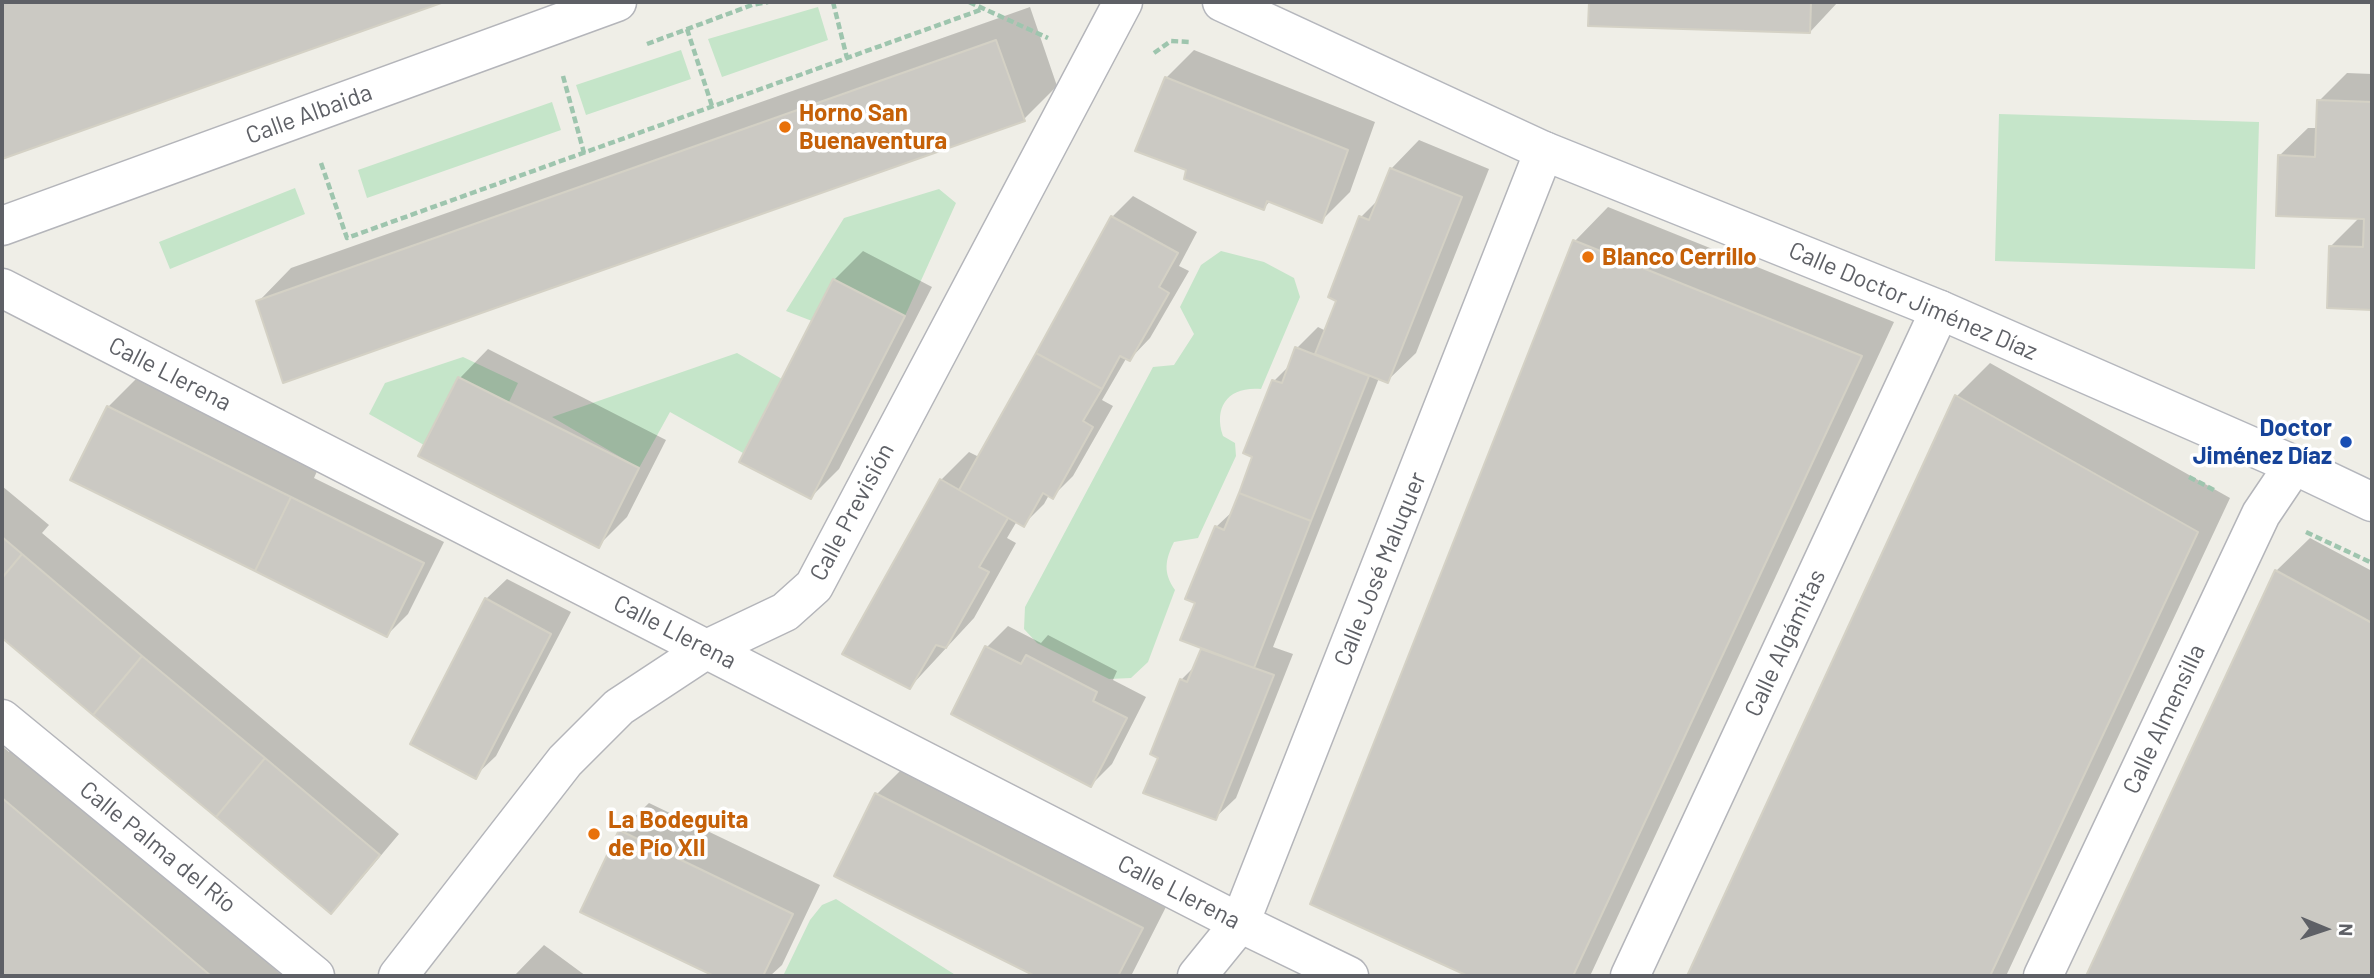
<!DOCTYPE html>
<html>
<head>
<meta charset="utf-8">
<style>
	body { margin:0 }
	#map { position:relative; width:2374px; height:978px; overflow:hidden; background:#efeee7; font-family:Barlow,sans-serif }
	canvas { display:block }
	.frame { position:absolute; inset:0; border:4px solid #5e6066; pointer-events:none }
	.north { position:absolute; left:2290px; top:894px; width:70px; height:70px; -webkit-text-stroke:5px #fff; paint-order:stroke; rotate:92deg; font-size:19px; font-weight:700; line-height:28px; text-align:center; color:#5e6066 }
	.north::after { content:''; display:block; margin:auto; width:24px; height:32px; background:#5e6066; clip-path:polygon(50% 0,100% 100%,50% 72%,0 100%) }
</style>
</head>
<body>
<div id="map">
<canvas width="2374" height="978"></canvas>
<div class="frame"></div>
<div class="north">N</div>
</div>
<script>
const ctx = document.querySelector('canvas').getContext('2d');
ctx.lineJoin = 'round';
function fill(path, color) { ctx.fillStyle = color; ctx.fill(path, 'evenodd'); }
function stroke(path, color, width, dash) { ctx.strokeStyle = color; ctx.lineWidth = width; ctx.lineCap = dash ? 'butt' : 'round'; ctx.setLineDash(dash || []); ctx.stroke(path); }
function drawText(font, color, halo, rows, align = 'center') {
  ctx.font = font + ' Barlow,sans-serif'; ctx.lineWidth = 7; ctx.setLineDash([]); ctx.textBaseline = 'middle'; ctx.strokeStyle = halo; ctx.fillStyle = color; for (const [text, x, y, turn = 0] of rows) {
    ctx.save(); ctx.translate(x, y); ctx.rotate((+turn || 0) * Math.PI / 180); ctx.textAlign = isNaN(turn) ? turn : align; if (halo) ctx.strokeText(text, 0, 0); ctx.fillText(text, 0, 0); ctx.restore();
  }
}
const green = new Path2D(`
	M 818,7 L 828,40 L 722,77 L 708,39 Z
	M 681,50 L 691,79 L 586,115 L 576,85 Z
	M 552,102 L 561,130 L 367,198 L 358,170 Z
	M 1999,114 L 2259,122 L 2255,269 L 1995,261 Z
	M 295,188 L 305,214 L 170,269 L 159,242 Z
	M 939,189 L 956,203 L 905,316 L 833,279 L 812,321 L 786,311 L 844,218 Z
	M 1221,251 L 1264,262 L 1294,278 L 1300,297 L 1261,389 C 1229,386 1213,406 1223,436 L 1235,443 L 1236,456 L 1198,538 L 1174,542 C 1165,560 1163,573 1175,590 L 1148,662 L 1131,678 L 1109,679 L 1037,643 L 1024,629 L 1025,607 L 1153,367 L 1174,365 L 1194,334 L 1180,307 L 1201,265 Z
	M 737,353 L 782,379 L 743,453 L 670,412 L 639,468 L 552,417 Z
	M 463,357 L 518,383 L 509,402 L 458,377 L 424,445 L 369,414 L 385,383 Z
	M 836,899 L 957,976 L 783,976 L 810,920 L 822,905 Z`);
const shadow = new Path2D(`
	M 2,2 L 439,2 L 2,157 Z
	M 1591,2 L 1838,2 L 1810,32 L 1590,25 Z
	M 1030,7 L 1057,86 L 1024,119 L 258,302 L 291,268 Z
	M 1194,50 L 1375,122 L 1350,192 L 1321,221 L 1271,200 L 1264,208 L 1188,169 L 1166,78 Z
	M 2347,73 L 2372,74 L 2372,308 L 2329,306 L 2331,246 L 2360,217 L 2279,156 L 2308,128 L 2318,128 L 2319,101 Z
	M 1419,140 L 1489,169 L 1416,353 L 1387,381 L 1379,378 L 1273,647 L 1293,654 L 1236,798 L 1215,818 L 1181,680 L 1196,665 L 1203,648 L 1197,603 L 1216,527 L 1234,510 L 1255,456 L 1274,381 L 1291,364 L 1297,348 L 1318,327 L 1326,331 L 1338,300 L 1361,217 L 1379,199 L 1391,169 Z
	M 1133,196 L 1197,232 L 1179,266 L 1189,271 L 1150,338 L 1130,359 L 1127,357 L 1102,400 L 1113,406 L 1073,476 L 1052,497 L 1049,495 L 1044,504 L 1024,524 L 1017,521 L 1007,538 L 1016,543 L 974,618 L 910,687 L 941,480 L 969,452 L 979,457 L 1112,217 Z
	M 1608,207 L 1894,322 L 1590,976 L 1472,976 L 1313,904 L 1575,241 Z
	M 863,251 L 932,287 L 839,469 L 811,497 L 741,461 L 834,280 Z
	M 488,349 L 666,440 L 627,517 L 599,545 L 421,455 L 460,378 Z
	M 1990,363 L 2230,498 L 2006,976 L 1689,976 L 1957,396 Z
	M 137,378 L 318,469 L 314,478 L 444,542 L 408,614 L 387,635 L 72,480 L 108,407 Z
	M 2,486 L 49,525 L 42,533 L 399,834 L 351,891 L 331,912 L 2,636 Z
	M 2310,538 L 2372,571 L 2372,976 L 2088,976 L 2276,571 Z
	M 507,579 L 571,612 L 496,756 L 475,776 L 486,599 Z
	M 1008,626 L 1041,643 L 1048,635 L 1117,671 L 1113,680 L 1146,697 L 1112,764 L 1091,785 L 954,713 L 987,647 Z
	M 2,746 L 9,752 L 14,746 L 283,976 L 2,976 Z
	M 905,766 L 1170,899 L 1131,976 L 1038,976 L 836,875 L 877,794 Z
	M 649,803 L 820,885 L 782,965 L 770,976 L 718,976 L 582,911 L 620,831 Z
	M 544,945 L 586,976 L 514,976 Z`);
const building = new Path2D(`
	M 2,2 L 444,2 L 2,159 Z
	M 1589,2 L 1811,2 L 1810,33 L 1588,26 Z
	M 996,40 L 1025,121 L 283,383 L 256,301 Z
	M 1165,77 L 1348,150 L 1322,223 L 1267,201 L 1264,210 L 1184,179 L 1186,170 L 1135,151 Z
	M 2317,100 L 2372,102 L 2372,310 L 2327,308 L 2329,246 L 2363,247 L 2364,219 L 2276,216 L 2278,155 L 2315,157 Z
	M 1390,168 L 1462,197 L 1388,383 L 1315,354 L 1336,301 L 1328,297 L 1359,216 L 1369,220 Z
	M 1111,216 L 1178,253 L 1159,287 L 1169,293 L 1130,361 L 1120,356 L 1102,389 L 1036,353 Z
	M 1573,240 L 1862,356 L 1573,976 L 1468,976 L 1310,904 Z
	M 833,279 L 905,316 L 811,499 L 739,462 Z
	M 1295,347 L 1369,376 L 1311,521 L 1239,493 L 1252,457 L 1243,453 L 1272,380 L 1282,383 Z
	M 1036,353 L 1102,389 L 1083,421 L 1093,427 L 1053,499 L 1043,493 L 1024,527 L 959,490 Z
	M 458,377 L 639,468 L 599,548 L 418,456 Z
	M 1955,395 L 2198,532 L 1990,976 L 1687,976 Z
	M 107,406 L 291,497 L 255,571 L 70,480 Z
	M 940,479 L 1008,518 L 979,567 L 989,572 L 946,648 L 936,645 L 910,689 L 842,654 Z
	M 1239,493 L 1311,521 L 1254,668 L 1180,640 L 1195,603 L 1185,599 L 1215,526 L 1224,530 Z
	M 291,497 L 424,563 L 387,637 L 255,571 Z
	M 2,537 L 22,554 L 2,578 Z
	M 22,554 L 142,656 L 93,715 L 2,638 L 2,578 Z
	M 2275,570 L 2372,623 L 2372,976 L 2086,976 Z
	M 485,598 L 551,634 L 476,779 L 410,744 Z
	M 985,646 L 1021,664 L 1026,655 L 1097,692 L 1093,701 L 1127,718 L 1091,787 L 951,714 Z
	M 1201,649 L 1274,675 L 1216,820 L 1143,793 L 1158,758 L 1150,754 L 1180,679 L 1187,682 Z
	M 142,656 L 265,758 L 216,817 L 93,715 Z
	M 265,758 L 380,855 L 331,914 L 216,817 Z
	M 875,793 L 1143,928 L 1118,976 L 1035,976 L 834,876 Z
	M 2,798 L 129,906 L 211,976 L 2,976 Z
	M 619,830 L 793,914 L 763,976 L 714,976 L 580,912 Z`);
const path = new Path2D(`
	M 833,2 L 847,58
	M 969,2 L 1048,38
	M 687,29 L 712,106
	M 647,44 L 752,5 L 768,2
	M 1154,53 L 1171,41 L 1190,42
	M 563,76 L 584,153
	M 321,163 L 347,238 L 983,9
	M 2189,477 L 2216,491
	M 2306,532 L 2372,563`);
const street = new Path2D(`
	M 2,226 L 617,2
	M 2,288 L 1240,923 L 1349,976
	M 2,719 L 315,976
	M 398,976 L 565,761 L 619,707 L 707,649 L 785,612 L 814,586 L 1123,2
	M 1197,976 L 1240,923 L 1544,151
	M 1630,976 L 1940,310
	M 2043,976 L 2261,514 L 2294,465`);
const secondary = new Path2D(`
	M 1222,2 L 1544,151 L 1940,310 L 2294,465 L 2372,502`);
const markers = [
	[785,127,7,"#e8710a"],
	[1588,257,7,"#e8710a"],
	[2346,442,7,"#1a4fb4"],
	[594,834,7,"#e8710a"]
];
const foodNames = [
	["Horno San",799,113],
	["Buenaventura",799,141],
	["Blanco Cerrillo",1602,257],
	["La Bodeguita",608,820],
	["de Pío XII",608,848]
];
const streetNames = [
	["Calle Albaida",309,114,-20],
	["Calle Doctor Jiménez Díaz",1913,301,23],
	["Calle Llerena",170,374,27],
	["Calle Previsión",852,512,-62],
	["Calle José Maluquer",1380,569,-68],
	["Calle Llerena",675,632,27],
	["Calle Algámitas",1785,643,-65],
	["Calle Almensilla",2164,719,-65],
	["Calle Palma del Río",158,847,39],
	["Calle Llerena",1179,892,27]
];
const transitNames = [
	["Doctor",2332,428],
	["Jiménez Díaz",2332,456]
];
fill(green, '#c5e5c9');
fill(shadow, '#0003');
fill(building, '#cbc9c3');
stroke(building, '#d4d1c5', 2);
stroke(street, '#b4b5ba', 41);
stroke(secondary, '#b5b7bd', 41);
stroke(path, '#9ec5ae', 4.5, [7, 3.5]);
stroke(street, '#fff', 38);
stroke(secondary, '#fff', 38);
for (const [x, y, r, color] of markers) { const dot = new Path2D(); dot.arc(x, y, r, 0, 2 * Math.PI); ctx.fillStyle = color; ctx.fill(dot); stroke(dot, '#fff', 2.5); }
drawText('bold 24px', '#c56008', '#fff', foodNames, 'left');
drawText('24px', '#5e6066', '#fff', streetNames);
drawText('bold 24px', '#164399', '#fff', transitNames, 'right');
</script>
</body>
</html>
